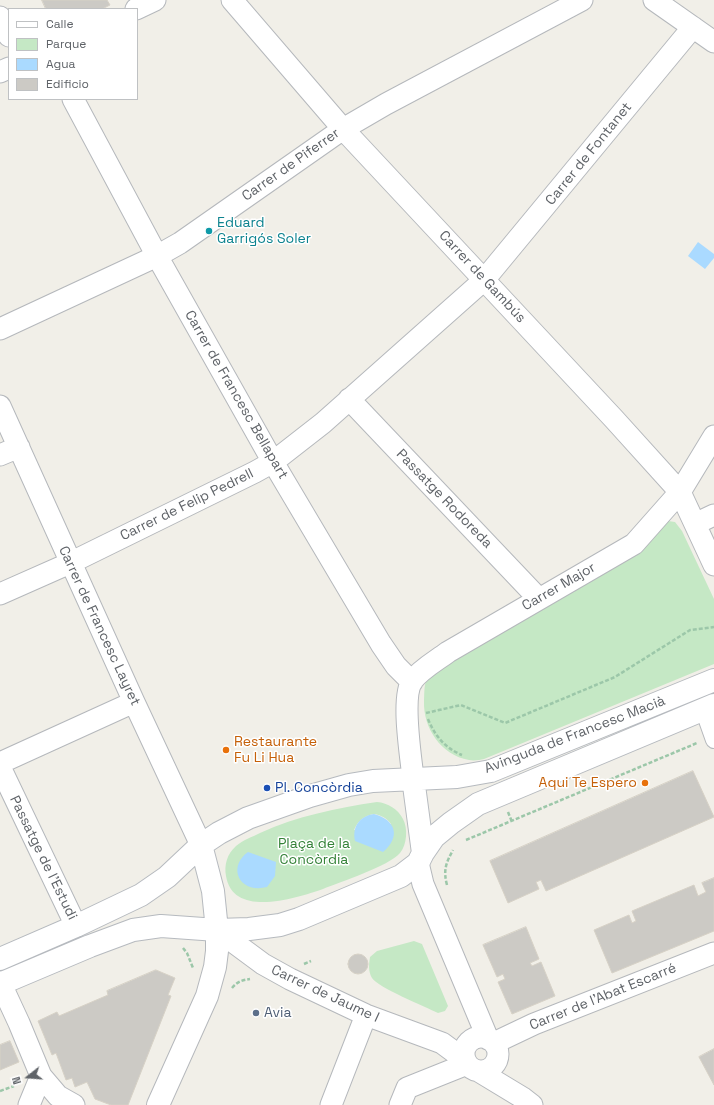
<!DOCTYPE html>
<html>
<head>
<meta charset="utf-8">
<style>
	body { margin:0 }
	#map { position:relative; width:714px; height:1105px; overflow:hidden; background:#f1efe8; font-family:"Space Grotesk",sans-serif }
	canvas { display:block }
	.legend { position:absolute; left:8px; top:8px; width:130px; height:92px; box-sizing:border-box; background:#fff; border:1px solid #bfc1c3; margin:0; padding:5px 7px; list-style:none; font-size:12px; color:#5f6368 }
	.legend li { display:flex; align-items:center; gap:8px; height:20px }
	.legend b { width:20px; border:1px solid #bfc1c3 }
	.north { position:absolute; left:8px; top:1057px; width:40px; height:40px; -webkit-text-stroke:3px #fff; paint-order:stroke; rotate:253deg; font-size:11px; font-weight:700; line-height:16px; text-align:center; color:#5f6368 }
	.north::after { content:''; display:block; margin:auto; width:14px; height:18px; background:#5f6368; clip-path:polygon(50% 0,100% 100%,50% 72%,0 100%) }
</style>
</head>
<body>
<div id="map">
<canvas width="714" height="1105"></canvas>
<ul class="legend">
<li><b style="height:5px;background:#fff"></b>Calle</li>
<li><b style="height:11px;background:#c5e8c5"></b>Parque</li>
<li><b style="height:11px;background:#aadaff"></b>Agua</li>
<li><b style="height:11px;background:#cccac5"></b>Edificio</li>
</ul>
<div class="north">N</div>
</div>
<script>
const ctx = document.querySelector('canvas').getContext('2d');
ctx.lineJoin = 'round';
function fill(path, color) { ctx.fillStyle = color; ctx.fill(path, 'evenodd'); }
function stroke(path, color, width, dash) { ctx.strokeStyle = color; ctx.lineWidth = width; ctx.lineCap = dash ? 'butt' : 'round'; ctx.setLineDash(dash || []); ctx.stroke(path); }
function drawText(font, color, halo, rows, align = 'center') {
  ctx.font = font + ' "Space Grotesk",sans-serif'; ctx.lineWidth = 3; ctx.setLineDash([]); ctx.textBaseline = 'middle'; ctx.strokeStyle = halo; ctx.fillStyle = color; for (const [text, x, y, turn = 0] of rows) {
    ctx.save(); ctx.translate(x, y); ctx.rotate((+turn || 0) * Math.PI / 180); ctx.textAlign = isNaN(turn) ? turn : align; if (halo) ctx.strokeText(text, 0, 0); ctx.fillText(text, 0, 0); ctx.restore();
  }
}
const green = new Path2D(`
	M 668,521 L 675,522 L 682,531 L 714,599 L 714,664 L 484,759 C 480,760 474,761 469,760 C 441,755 423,728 424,701 C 425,687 423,683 432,671 Z
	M 377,802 C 388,803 398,809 403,819 C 408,828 407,845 400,853 C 389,866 340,882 323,889 C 297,898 233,919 226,876 C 224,865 227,854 236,846 C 243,840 252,837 260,833 C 297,816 337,808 377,802 ZM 375,814 C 382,816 387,818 391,824 L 354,830 C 358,821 364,815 375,814 Z
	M 414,941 L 422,944 L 448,1006 L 445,1011 L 438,1013 C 426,1007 377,987 372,978 C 368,971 369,964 370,957 L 377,951 Z`);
const water = new Path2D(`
	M 698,242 L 714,254 L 714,258 L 705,269 L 688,256 Z
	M 374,814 C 396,820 401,837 383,852 L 355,841 C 352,826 360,816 374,814 Z
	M 248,852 L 276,862 L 275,876 L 267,887 C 239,894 227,867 248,852 Z`);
const building = new Path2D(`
	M 42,0 L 107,0 L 110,5 L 102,9 L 46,9 Z
	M 693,771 L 714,817 L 546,891 L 541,880 L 536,882 L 539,889 L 508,903 L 490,861 Z
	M 714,878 L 714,931 L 612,973 L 594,930 L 629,915 L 632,923 L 636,921 L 632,911 L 694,885 L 698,896 L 706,892 L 702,883 Z
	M 526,927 L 539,959 L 530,963 L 532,966 L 541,962 L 555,996 L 512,1014 L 498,982 L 505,979 L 503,974 L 497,977 L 483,945 Z
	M348 964a10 10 0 1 1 20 0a10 10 0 1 1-20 0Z
	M 156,970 L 175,978 L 168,995 L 171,996 L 128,1105 L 111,1105 L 95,1099 L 87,1082 L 75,1087 L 72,1078 L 66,1080 L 56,1053 L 52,1055 L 38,1021 L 57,1012 L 59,1016 L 108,995 L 107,991 Z
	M 10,1041 L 19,1062 L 0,1070 L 0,1045 Z
	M 714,1049 L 714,1085 L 699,1057 Z`);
const path = new Path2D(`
	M 426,713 L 461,705 L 505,723 L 615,677 L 690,630 L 714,627
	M 428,719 C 435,736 445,748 462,755
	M 508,812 L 512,822
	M 466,840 L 697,743
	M 447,885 C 443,870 446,863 453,850
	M 183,948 L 187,953 L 193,968
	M 304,964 L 311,961
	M 232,988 C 237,982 242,980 250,979
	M 0,1091 L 14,1086`);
const pedestrian = new Path2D(`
	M 703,709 L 714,740`);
const minor = new Path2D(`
	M 232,0 L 343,129 L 614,419 L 680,492 L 714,565
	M 654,0 L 714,42
	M 136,9 L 155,0
	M 0,17 L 9,36
	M 0,72 L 9,68
	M 73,99 L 157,256 L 273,462 L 381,644 L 396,666 L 412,682
	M 0,329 L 157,256 L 180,243 L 343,129 L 386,104 L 582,0
	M 349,399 L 539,599
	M 0,406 L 134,702 L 201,845
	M 0,455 L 19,447
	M 695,524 L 714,515
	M 0,594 L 70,563 L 255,472 L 273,462 L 323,423 L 484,280 L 693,27
	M 0,763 L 134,702
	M 0,767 L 76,926
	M 413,778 C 411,757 401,698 412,681 C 421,669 436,661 448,652 L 634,544 L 680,492 L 714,436
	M 418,863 L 423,884 L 488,1039
	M 217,930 L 263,964 L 290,979 L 366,1015 L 442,1043 L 465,1060
	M 0,982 L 19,1023 L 41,1076 L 58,1096 L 74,1105
	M464 1054a17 17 0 1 1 34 0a17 17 0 1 1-34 0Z
	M 494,1043 L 534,1024 L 714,953
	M 480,1072 L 523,1098 L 532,1105
	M 29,1105 L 41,1076
	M 331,1105 L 366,1015
	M 400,1105 L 407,1088 L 467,1064`);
const tertiary = new Path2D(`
	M 158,1105 L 207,996 L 215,967 L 217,951 L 217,930`);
const secondary = new Path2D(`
	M 413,778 L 423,853
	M 201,845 L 213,891 L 217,930
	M 0,959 L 76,926 L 141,895 L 167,877 L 201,845 L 219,833 L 248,818 L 310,796 L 349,785 L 373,781 L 457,777 L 491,771 L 714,680
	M 0,984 L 90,946 L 133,930 L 161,926 L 217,930 L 249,929 L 280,925 L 299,919 L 401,876 L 418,863 L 423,853 L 434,837 L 451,823 L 478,804 L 714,705`);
const markers = [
	[209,231,4,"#0f9aa8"],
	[226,750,4,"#e8710a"],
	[645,783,4,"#e8710a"],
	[267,788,4,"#1a4fb4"],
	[256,1013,4,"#5c6f8a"]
];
const streetNames = [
	["Carrer de Fontanet",589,154,-51],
	["Carrer de Piferrer",291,165,-35],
	["Carrer de Gambús",482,277,47],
	["Carrer de Francesc Bellapart",236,395,60],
	["Passatge Rodoreda",444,499,46],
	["Carrer de Felip Pedrell",187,505,-26],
	["Carrer Major",559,587,-30],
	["Carrer de Francesc Layret",99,626,65],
	["Avinguda de Francesc Macià",575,735,-21],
	["Passatge de l'Estudi",43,858,64],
	["Carrer de Jaume I",325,994,25],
	["Carrer de l'Abat Escarré",603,997,-22]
];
const cultureNames = [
	["Eduard",217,223],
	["Garrigós Soler",217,239]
];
const foodNames = [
	["Restaurante",234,742],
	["Fu Li Hua",234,758],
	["Aqui Te Espero",637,783,"right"]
];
const transitNames = [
	["Pl. Concòrdia",275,788]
];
const parkNames = [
	["Plaça de la",314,844],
	["Concòrdia",314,860]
];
const serviceNames = [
	["Avia",264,1013]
];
fill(green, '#c5e8c5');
fill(water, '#aadaff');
fill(building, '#cccac5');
stroke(building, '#d6d1c6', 1);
stroke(pedestrian, '#b5b8bc', 18);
stroke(minor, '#b5b8bc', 23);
stroke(tertiary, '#b5b8bc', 24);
stroke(secondary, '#b6babf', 24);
stroke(path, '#9cc7a9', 2.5, [4, 2]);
stroke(pedestrian, '#fff', 16);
stroke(minor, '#fff', 21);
stroke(tertiary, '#fff', 22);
stroke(secondary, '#fff', 22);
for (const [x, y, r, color] of markers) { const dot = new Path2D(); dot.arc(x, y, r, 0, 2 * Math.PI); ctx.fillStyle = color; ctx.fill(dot); stroke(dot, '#fff', 1.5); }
drawText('14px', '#5f6368', '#fff', streetNames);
drawText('14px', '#0d838f', '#fff', cultureNames, 'left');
drawText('14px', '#c56008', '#fff', foodNames, 'left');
drawText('14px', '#164399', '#fff', transitNames, 'left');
drawText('14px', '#348238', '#fff', parkNames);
drawText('14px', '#4e5e75', '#fff', serviceNames, 'left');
</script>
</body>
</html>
